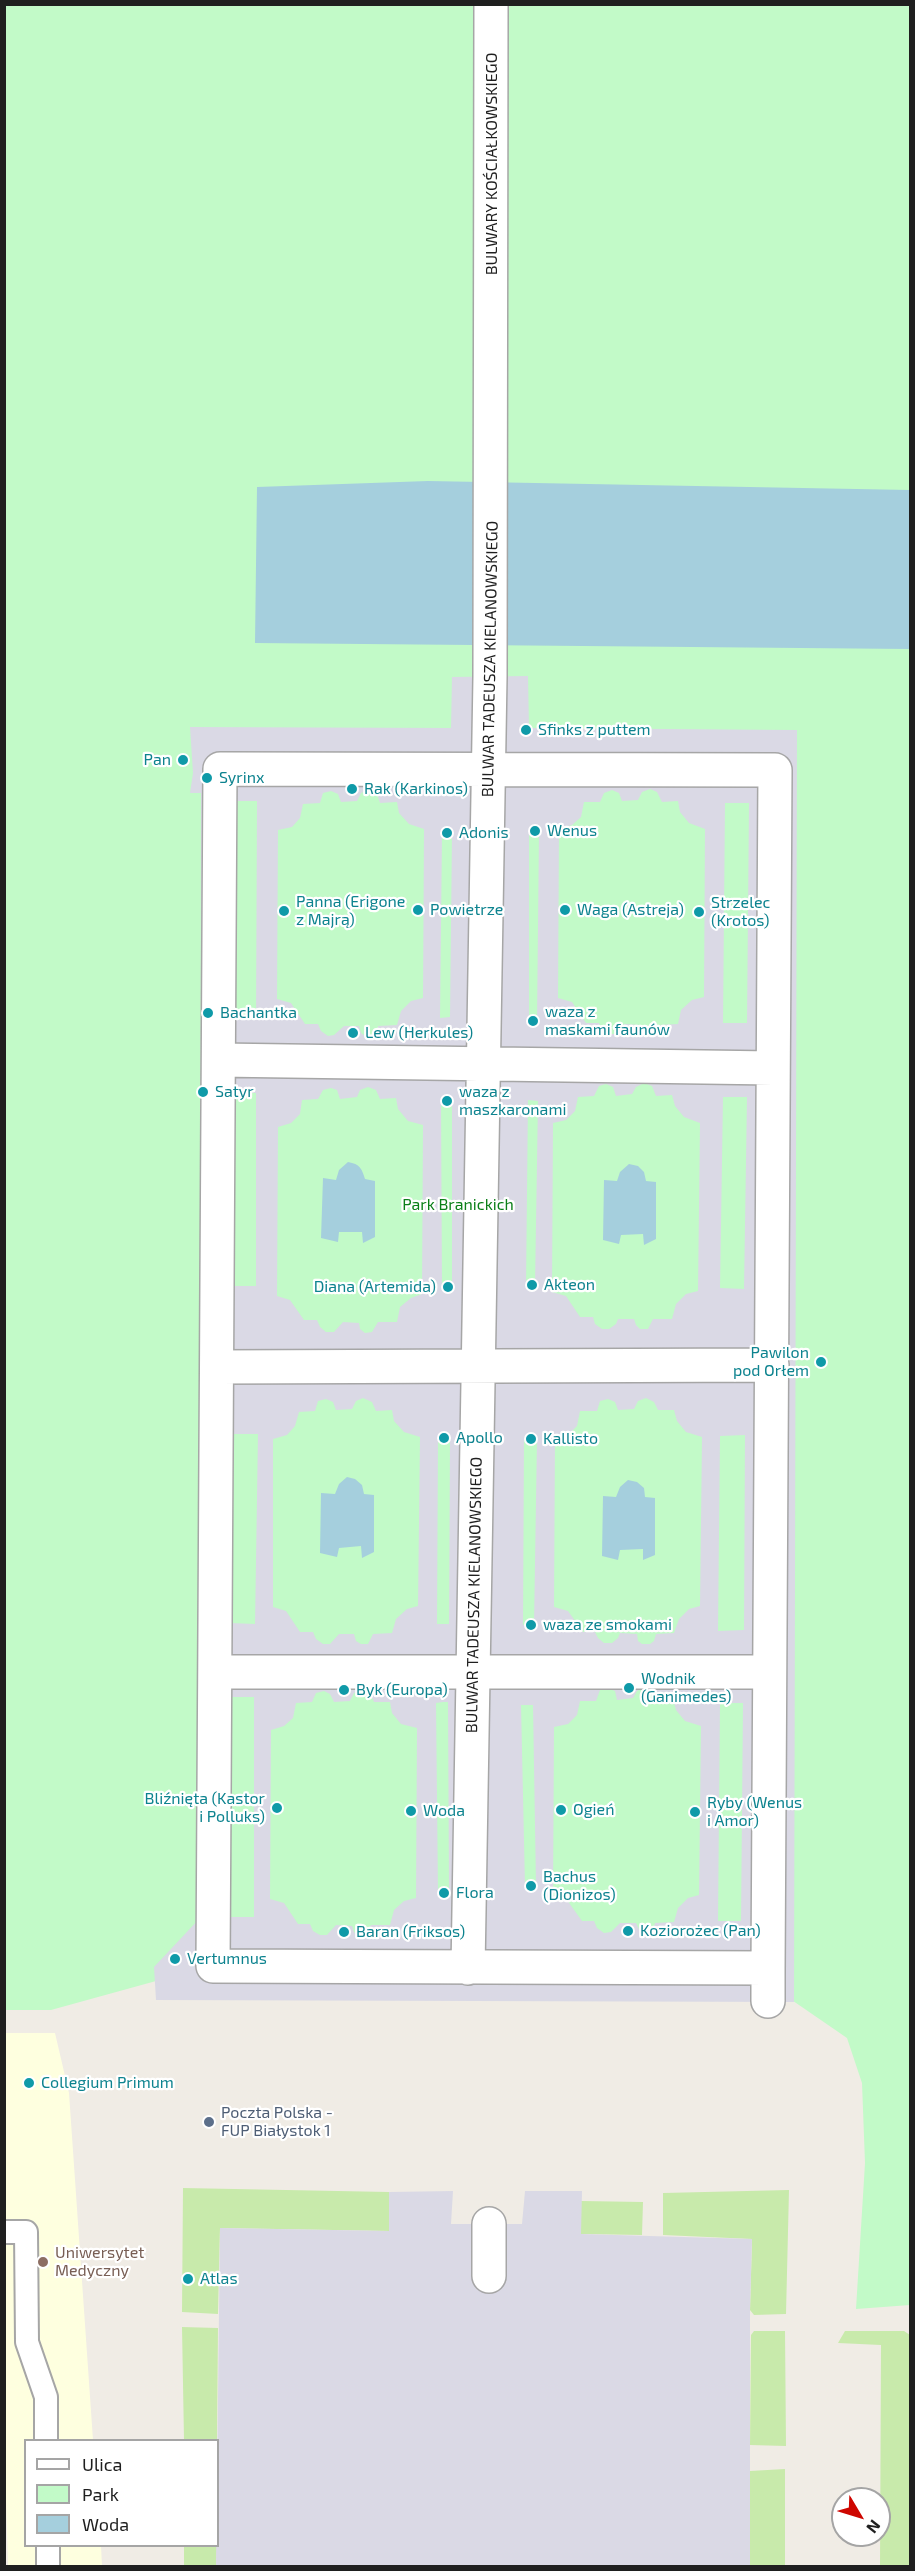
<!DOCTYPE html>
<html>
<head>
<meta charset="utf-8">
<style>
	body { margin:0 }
	#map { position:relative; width:915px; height:2571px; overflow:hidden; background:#f0ece5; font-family:"Exo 2",sans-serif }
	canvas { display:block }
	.frame { position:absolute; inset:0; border:6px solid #1f1f1f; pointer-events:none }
	.legend { position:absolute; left:24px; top:2439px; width:195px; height:108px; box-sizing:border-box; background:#fff; border:2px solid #a5a5a5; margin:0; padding:8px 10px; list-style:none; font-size:18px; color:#1f1f1f }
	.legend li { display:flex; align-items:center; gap:12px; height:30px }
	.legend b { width:30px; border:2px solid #a5a5a5 }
	.north { position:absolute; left:831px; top:2487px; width:60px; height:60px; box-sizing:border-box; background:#fff; border:2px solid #a5a5a5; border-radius:50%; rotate:128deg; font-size:16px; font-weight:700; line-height:24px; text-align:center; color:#1f1f1f }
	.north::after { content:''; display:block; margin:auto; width:21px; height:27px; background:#ce0600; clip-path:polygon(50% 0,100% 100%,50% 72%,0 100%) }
</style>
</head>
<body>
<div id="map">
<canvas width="915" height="2571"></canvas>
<div class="frame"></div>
<ul class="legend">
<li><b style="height:8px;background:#fff"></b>Ulica</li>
<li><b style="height:16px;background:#c2fac8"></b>Park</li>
<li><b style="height:16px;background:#a5cfdd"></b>Woda</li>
</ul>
<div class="north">N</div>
</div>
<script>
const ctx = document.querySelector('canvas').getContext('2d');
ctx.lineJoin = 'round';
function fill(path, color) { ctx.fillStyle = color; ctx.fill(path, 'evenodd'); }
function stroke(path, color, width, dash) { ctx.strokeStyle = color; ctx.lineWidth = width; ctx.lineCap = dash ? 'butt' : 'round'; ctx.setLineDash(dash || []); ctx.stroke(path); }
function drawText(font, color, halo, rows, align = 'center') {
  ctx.font = font + ' "Exo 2",sans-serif'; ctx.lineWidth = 4.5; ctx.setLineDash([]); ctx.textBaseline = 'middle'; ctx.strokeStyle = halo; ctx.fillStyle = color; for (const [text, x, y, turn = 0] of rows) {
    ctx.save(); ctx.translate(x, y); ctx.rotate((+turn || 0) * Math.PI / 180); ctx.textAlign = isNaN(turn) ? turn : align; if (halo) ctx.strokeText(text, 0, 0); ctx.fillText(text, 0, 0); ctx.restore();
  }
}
const education = new Path2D(`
	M 4,2033 L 55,2033 L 69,2093 L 93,2440 L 26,2440 L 26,2546 L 101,2546 L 102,2566 L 8,2566 L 4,2430 Z`);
const grass = new Path2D(`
	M 183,2188 L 389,2192 L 390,2231 L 220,2228 L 218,2314 L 182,2312 Z
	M 789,2190 L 786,2314 L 754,2315 L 750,2310 L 752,2239 L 663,2235 L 663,2193 Z
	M 581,2201 L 643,2202 L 642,2235 L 581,2234 Z
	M 182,2327 L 218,2328 L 217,2440 L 184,2440 Z
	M 754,2331 L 785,2331 L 786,2446 L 750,2445 L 751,2335 Z
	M 845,2331 L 904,2331 L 910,2335 L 910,2566 L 880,2566 L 881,2345 L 838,2343 Z
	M 785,2469 L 785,2566 L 750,2566 L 750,2471 Z
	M 184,2546 L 217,2546 L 216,2566 L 184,2566 Z`);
const park = new Path2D(`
	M 4,5 L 910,5 L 910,2305 L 856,2309 L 865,2163 L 862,2083 L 847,2038 L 767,1983 L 156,1981 L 51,2010 L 5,2010 Z`);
const plaza = new Path2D(`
	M 528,676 L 529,728 L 797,730 L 794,2002 L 156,2000 L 154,1967 L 200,1918 L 201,793 L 190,793 L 193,773 L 190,727 L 451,728 L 452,677 ZM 650,789 L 657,792 L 662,802 L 678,801 L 680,812 L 689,823 L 705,829 L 704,997 L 692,1000 L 681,1010 L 678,1024 L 659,1025 L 658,1032 L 653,1035 L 646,1035 L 641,1032 L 640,1025 L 624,1024 L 622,1030 L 615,1034 L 608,1034 L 601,1030 L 599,1023 L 586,1023 L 572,1002 L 558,998 L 559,829 L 572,825 L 581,817 L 584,802 L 600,802 L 604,793 L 612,790 L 619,793 L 622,801 L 638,800 L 642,792 ZM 368,790 L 377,794 L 380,803 L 397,802 L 399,813 L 409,824 L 424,829 L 423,998 L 411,1001 L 401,1011 L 397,1025 L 378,1026 L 377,1033 L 373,1036 L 365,1036 L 361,1033 L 359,1026 L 344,1026 L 334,1035 L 328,1036 L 321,1031 L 318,1024 L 305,1024 L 291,1003 L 277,999 L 278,830 L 292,827 L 300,818 L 303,804 L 320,803 L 323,793 L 331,791 L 338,794 L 341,802 L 357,801 L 361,793 ZM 234,801 L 257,801 L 256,1020 L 234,1020 ZM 725,803 L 749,803 L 747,1023 L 723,1023 ZM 529,831 L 539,831 L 537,1021 L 529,1022 ZM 452,833 L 450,1017 L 440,1018 L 442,834 ZM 644,1083 L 652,1086 L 656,1096 L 672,1095 L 675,1106 L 684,1117 L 700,1123 L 698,1291 L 686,1294 L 676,1304 L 672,1319 L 653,1319 L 648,1329 L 640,1329 L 636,1325 L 634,1319 L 618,1319 L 616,1324 L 609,1329 L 602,1329 L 595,1324 L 593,1317 L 580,1317 L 566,1296 L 552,1292 L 553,1123 L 566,1120 L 575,1111 L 578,1097 L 594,1096 L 599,1086 L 606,1084 L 613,1087 L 616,1096 L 632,1094 L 636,1087 ZM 368,1087 L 376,1090 L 380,1099 L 396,1098 L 398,1109 L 408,1121 L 423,1125 L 422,1294 L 411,1298 L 400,1307 L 397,1322 L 378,1322 L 372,1332 L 365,1333 L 360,1329 L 359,1323 L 343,1322 L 334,1332 L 326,1332 L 320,1327 L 317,1320 L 304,1320 L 290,1300 L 277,1296 L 278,1127 L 291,1123 L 300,1114 L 302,1100 L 318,1099 L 323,1090 L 331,1088 L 337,1090 L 340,1099 L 357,1097 L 360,1090 ZM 233,1093 L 256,1093 L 256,1286 L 234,1286 ZM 723,1097 L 747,1097 L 744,1289 L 720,1288 ZM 528,1100 L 538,1101 L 535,1285 L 526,1285 ZM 441,1101 L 452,1101 L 452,1286 L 442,1287 ZM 363,1398 L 372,1402 L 376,1411 L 392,1410 L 394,1421 L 404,1432 L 420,1437 L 418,1606 L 407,1609 L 396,1619 L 392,1633 L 373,1634 L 368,1644 L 361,1644 L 356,1641 L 354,1634 L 339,1634 L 330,1644 L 323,1644 L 316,1639 L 313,1632 L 300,1632 L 286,1611 L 273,1607 L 273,1439 L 287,1435 L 295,1426 L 299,1412 L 315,1411 L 318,1401 L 326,1399 L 333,1402 L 336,1410 L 352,1409 L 356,1401 ZM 646,1398 L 654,1402 L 658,1410 L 674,1410 L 677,1421 L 686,1432 L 702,1437 L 700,1606 L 689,1609 L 679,1619 L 674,1633 L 656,1634 L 654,1641 L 650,1644 L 642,1644 L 638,1641 L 637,1634 L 620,1633 L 618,1638 L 612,1643 L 604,1643 L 598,1638 L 595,1632 L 583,1632 L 568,1611 L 554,1607 L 555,1438 L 569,1434 L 577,1426 L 580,1411 L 597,1411 L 600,1401 L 608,1399 L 615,1402 L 618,1410 L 634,1409 L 638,1401 ZM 233,1434 L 258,1434 L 255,1624 L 230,1623 ZM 745,1435 L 744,1630 L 718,1631 L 720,1436 ZM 444,1438 L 450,1439 L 449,1624 L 437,1624 L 438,1439 ZM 524,1439 L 537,1439 L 534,1625 L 523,1625 ZM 645,1687 L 654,1691 L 658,1700 L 673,1699 L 676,1710 L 685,1721 L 701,1726 L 699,1895 L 688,1898 L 678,1908 L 674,1922 L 655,1923 L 653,1930 L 649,1934 L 641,1933 L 636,1923 L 620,1923 L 611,1932 L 604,1933 L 597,1928 L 594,1921 L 582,1921 L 567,1900 L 553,1896 L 554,1727 L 568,1724 L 577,1715 L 580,1701 L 596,1701 L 600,1690 L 607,1688 L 615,1691 L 617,1700 L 633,1698 L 637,1691 ZM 362,1690 L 370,1693 L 374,1702 L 390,1702 L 392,1713 L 401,1724 L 417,1728 L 416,1898 L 404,1901 L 394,1910 L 390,1925 L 371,1925 L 365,1936 L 358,1936 L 354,1932 L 352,1926 L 336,1925 L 327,1935 L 320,1935 L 313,1931 L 310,1924 L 298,1924 L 284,1903 L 270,1899 L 271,1730 L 284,1726 L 293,1718 L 296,1703 L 312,1702 L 316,1693 L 324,1691 L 330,1694 L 334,1702 L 350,1701 L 354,1693 ZM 229,1697 L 254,1697 L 254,1917 L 229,1917 ZM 443,1702 L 448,1702 L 449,1892 L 444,1893 L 438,1892 L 436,1703 ZM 720,1703 L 743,1703 L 741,1921 L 718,1921 ZM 521,1705 L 533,1705 L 536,1886 L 525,1886 Z
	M 453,2191 L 451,2224 L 522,2224 L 525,2191 L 582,2191 L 581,2234 L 752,2239 L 750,2310 L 750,2566 L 216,2566 L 220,2228 L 389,2231 L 389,2192 Z`);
const water = new Path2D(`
	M 428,481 L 910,490 L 910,649 L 255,643 L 257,487 Z
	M 348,1162 C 360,1164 362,1169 365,1179 L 375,1181 L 375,1237 L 363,1243 L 362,1232 L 339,1232 L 338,1242 L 321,1238 L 323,1178 L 336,1180 L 339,1170 Z
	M 629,1164 L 638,1166 L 644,1172 L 646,1181 L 656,1182 L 656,1239 L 644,1245 L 643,1234 L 621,1235 L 619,1244 L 603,1240 L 604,1180 L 617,1181 L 620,1172 Z
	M 347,1477 L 355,1479 L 362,1485 L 364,1494 L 374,1495 L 374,1552 L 362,1558 L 361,1546 L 339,1548 L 337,1557 L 320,1553 L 321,1493 L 335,1494 L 339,1484 Z
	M 628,1480 L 637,1482 L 644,1488 L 645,1497 L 655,1498 L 655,1555 L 643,1560 L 643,1549 L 620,1550 L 618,1560 L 602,1556 L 603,1496 L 616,1497 L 620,1487 Z`);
const lane = new Path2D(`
	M 4,2232 L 26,2232 L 27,2342 L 46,2397 L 46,2440
	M 48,2546 L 48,2566`);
const street = new Path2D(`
	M 219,1060 L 773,1068
	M 217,1367 L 772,1365
	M 215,1672 L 769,1672
	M 468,1968 L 490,677 L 491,4
	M 768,2001 L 768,1968 L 775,770 L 220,769 L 213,1966 L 768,1968
	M 489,2276 L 489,2224`);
const markers = [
	[526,730,6,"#0f9aa8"],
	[183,760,6,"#0f9aa8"],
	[207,778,6,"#0f9aa8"],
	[352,789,6,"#0f9aa8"],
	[535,831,6,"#0f9aa8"],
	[447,833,6,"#0f9aa8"],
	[418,910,6,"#0f9aa8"],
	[565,910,6,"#0f9aa8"],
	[284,911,6,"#0f9aa8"],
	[699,912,6,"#0f9aa8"],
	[208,1013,6,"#0f9aa8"],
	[533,1021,6,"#0f9aa8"],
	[353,1033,6,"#0f9aa8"],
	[203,1092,6,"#0f9aa8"],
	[447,1101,6,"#0f9aa8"],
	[532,1285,6,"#0f9aa8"],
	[448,1287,6,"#0f9aa8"],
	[821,1362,6,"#0f9aa8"],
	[444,1438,6,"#0f9aa8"],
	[531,1439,6,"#0f9aa8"],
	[531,1625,6,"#0f9aa8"],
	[629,1688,6,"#0f9aa8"],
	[344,1690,6,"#0f9aa8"],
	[277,1808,6,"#0f9aa8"],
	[561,1810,6,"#0f9aa8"],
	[411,1811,6,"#0f9aa8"],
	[695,1812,6,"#0f9aa8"],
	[531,1886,6,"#0f9aa8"],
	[444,1893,6,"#0f9aa8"],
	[628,1931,6,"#0f9aa8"],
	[344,1932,6,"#0f9aa8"],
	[175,1959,6,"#0f9aa8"],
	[29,2083,6,"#0f9aa8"],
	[209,2122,6,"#5c6f8a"],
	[43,2262,6,"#8d6e63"],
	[188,2279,6,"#0f9aa8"]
];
const streetNames = [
	["BULWARY KOŚCIAŁKOWSKIEGO",492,164,-90],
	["BULWAR TADEUSZA KIELANOWSKIEGO",490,659,-89],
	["BULWAR TADEUSZA KIELANOWSKIEGO",474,1595,-89]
];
const cultureNames = [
	["Sfinks z puttem",538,730],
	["Pan",171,760,"right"],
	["Syrinx",219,778],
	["Rak (Karkinos)",364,789],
	["Wenus",547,831],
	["Adonis",459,833],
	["Panna (Erigone",296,902],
	["z Majrą)",296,920],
	["Strzelec",711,903],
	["(Krotos)",711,921],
	["Powietrze",430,910],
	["Waga (Astreja)",577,910],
	["waza z",545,1012],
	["maskami faunów",545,1030],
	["Bachantka",220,1013],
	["Lew (Herkules)",365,1033],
	["Satyr",215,1092],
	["waza z",459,1092],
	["maszkaronami",459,1110],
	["Akteon",544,1285],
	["Diana (Artemida)",436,1287,"right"],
	["Pawilon",809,1353,"right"],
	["pod Orłem",809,1371,"right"],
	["Apollo",456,1438],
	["Kallisto",543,1439],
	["waza ze smokami",543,1625],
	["Wodnik",641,1679],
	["(Ganimedes)",641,1697],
	["Byk (Europa)",356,1690],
	["Bliźnięta (Kastor",265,1799,"right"],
	["i Polluks)",265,1817,"right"],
	["Ryby (Wenus",707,1803],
	["i Amor)",707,1821],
	["Ogień",573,1810],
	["Woda",423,1811],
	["Bachus",543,1877],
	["(Dionizos)",543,1895],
	["Flora",456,1893],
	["Koziorożec (Pan)",640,1931],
	["Baran (Friksos)",356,1932],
	["Vertumnus",187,1959],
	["Collegium Primum",41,2083],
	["Atlas",200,2279]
];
const parkNames = [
	["Park Branickich",458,1205]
];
const serviceNames = [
	["Poczta Polska -",221,2113],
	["FUP Białystok 1",221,2131]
];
const educationNames = [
	["Uniwersytet",55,2253],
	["Medyczny",55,2271]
];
fill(education, '#feffdf');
fill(grass, '#c8eaab');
fill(park, '#c2fac8');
fill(plaza, '#dad9e5');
fill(water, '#a5cfdd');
stroke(lane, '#a6a6a6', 26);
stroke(street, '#a6a6a6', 36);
stroke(lane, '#fff', 22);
stroke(street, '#fff', 33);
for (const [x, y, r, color] of markers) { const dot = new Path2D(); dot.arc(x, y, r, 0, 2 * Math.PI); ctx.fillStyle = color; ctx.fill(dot); stroke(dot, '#fff', 2); }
drawText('16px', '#1f1f1f', '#fff', streetNames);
drawText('16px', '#0d838f', '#fff', cultureNames, 'left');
drawText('16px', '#0b7f18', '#fff', parkNames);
drawText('16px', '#4e5e75', '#fff', serviceNames, 'left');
drawText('16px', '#785e54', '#fff', educationNames, 'left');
</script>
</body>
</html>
